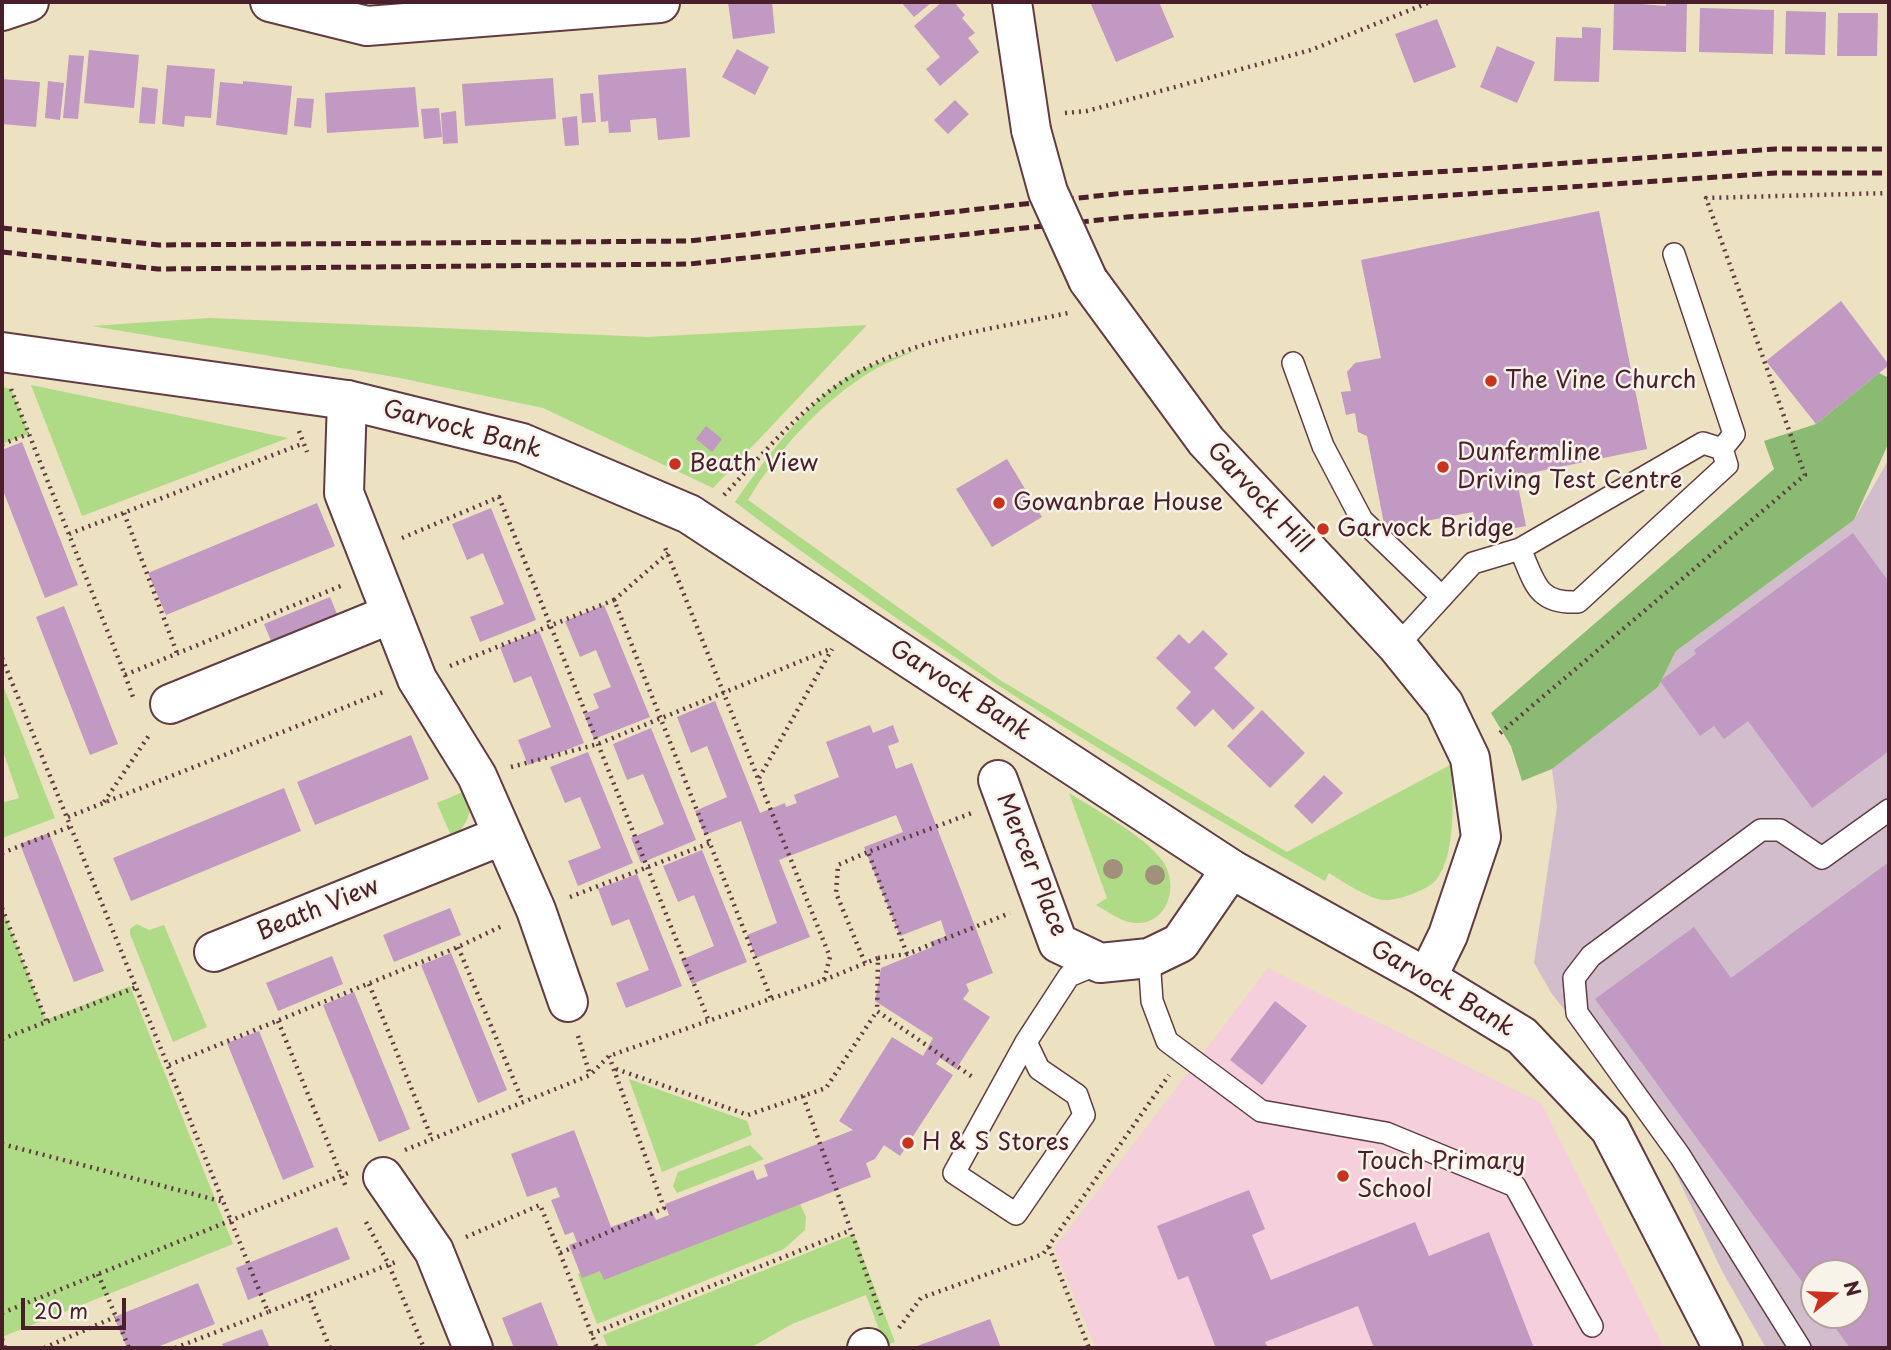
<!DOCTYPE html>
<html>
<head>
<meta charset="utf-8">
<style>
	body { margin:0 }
	#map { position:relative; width:1891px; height:1350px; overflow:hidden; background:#ece1c1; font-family:"Playpen Sans",sans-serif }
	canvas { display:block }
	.frame { position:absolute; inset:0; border:4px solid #4a1f2b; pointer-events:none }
	.north { position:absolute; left:1800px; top:1259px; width:70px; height:70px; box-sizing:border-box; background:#f7f3e8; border:2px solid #b29e9c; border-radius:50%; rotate:72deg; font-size:19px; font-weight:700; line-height:28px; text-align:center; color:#4a1f2b }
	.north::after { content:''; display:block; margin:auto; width:24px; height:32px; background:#c8321e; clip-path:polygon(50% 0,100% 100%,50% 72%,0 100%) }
	.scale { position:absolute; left:21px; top:1298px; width:105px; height:32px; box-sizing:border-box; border:4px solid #4a1f2b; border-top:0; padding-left:9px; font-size:21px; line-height:24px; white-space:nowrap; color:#4a1f2b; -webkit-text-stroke:5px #f7f3e8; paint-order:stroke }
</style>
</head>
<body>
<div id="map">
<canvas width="1891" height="1350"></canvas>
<div class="frame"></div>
<div class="north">N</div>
<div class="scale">20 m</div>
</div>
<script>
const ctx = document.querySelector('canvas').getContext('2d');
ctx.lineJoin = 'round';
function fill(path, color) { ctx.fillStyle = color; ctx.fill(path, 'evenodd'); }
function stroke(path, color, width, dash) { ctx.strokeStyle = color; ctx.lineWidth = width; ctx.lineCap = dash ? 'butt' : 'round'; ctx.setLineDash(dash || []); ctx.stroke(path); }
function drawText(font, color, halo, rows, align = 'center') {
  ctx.font = font + ' "Playpen Sans",sans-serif'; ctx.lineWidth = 5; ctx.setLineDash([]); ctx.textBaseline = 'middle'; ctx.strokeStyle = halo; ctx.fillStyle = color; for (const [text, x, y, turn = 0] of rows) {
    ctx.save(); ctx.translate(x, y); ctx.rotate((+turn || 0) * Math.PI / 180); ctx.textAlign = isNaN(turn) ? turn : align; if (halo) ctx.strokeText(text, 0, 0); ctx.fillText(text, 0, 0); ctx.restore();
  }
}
const built = new Path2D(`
	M 1268,968 L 1541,1103 L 1664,1348 L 1096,1348 L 1054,1248 Z`);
const industrial = new Path2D(`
	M 1889,459 L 1889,1348 L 1766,1348 L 1722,1271 L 1675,1172 L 1630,1093 L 1552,994 L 1534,963 L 1557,807 L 1552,769 L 1658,687 L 1676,651 L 1854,520 ZM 1814,1273 L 1856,1273 L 1856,1315 L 1814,1315 Z`);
const green = new Path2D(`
	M 209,318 L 648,337 L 867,325 L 713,488 L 543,408 L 395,377 L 92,326 Z
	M 921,348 C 905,356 887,362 872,371 C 822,401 777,451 748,500 L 1000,680 L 1287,852 L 1450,765 C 1454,795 1456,856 1436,880 C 1428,890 1399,900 1387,900 C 1371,901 1342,881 1329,873 L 1325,881 C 1122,766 922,644 735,502 C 764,461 807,401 851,375 C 871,363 899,357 921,348 Z
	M 31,385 L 288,438 L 82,516 Z
	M 2,387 L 11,389 L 29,434 L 2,444 Z
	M 2,683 L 55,818 L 2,838 L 2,803 L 19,798 L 2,748 Z
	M 472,788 C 473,808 468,826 452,838 L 437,803 Z
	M 1069,793 C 1097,811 1146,836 1164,863 C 1179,887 1167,925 1135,923 C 1121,922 1109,912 1096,905 L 1107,898 Z
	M 2,908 L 46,1020 L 130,986 L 233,1244 L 2,1337 Z
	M 137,924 L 149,930 L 164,925 L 207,1027 L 173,1042 L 130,934 L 130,929 Z
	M 629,1079 L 747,1121 L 752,1135 L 662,1172 Z
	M 750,1145 L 764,1159 L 677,1193 L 673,1186 L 678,1172 Z
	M 800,1204 L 806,1217 L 805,1230 L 784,1249 L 597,1324 L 578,1274 L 606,1263 L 614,1276 Z
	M 854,1234 L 895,1342 L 885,1345 L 866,1295 L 792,1324 L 750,1348 L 608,1348 L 603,1335 Z`);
const forest = new Path2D(`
	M 1879,373 L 1889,378 L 1889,442 L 1854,520 L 1676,651 L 1658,687 L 1552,769 L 1522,781 L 1511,746 L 1491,713 L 1774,469 L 1764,441 L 1816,424 Z`);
const building = new Path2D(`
	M 728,2 L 772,2 L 775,33 L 733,39 Z
	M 901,2 L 932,2 L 914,17 Z
	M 942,2 L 954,2 L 965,15 L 962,18 L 975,33 L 968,38 L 979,52 L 940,86 L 926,69 L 940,57 L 914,26 Z
	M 1090,2 L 1159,2 L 1174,37 L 1116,62 Z
	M 1614,2 L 1666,6 L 1666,2 L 1687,2 L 1686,52 L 1613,50 Z
	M 1700,8 L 1774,10 L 1773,54 L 1699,52 Z
	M 1786,11 L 1826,12 L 1825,55 L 1785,54 Z
	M 1838,13 L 1878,13 L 1877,56 L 1837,56 Z
	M 1437,19 L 1456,67 L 1414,83 L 1395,34 Z
	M 1582,27 L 1601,28 L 1599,82 L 1554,81 L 1556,37 L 1582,38 Z
	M 1497,46 L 1535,62 L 1517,103 L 1480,87 Z
	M 737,49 L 769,67 L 755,95 L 722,77 Z
	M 89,50 L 139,55 L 134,108 L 84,103 Z
	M 69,55 L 84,56 L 78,119 L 63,118 Z
	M 167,65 L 215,69 L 211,118 L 185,116 L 184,127 L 162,124 Z
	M 686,68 L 690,137 L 658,140 L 656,118 L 630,120 L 631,132 L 609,133 L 608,121 L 601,122 L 598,75 Z
	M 553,78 L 556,119 L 465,126 L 462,84 Z
	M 2,79 L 40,82 L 36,127 L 2,124 Z
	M 48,81 L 64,83 L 60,120 L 45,118 Z
	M 243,81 L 292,86 L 287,135 L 216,125 L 220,82 L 243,84 Z
	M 142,87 L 158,89 L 155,124 L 139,123 Z
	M 415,87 L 419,127 L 327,133 L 325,93 Z
	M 593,93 L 596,122 L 582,123 L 580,94 Z
	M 297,98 L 314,99 L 311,128 L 294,126 Z
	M 955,100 L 969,114 L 948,134 L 934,120 Z
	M 439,108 L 442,137 L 424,139 L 421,109 Z
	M 456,111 L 458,143 L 443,144 L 441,113 Z
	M 577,116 L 579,145 L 565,146 L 562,118 Z
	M 1599,211 L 1647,449 L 1516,476 L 1526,526 L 1478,535 L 1473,512 L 1415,523 L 1416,528 L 1386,534 L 1367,436 L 1358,432 L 1355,413 L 1346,415 L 1341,392 L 1351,391 L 1347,372 L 1355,363 L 1381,358 L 1361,260 Z
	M 1841,301 L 1889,365 L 1816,424 L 1766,361 Z
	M 706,426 L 722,439 L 712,452 L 696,439 Z
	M 22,442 L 78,585 L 45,598 L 2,488 L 2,450 Z
	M 1007,459 L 1042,517 L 992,547 L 956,489 Z
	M 317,503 L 335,546 L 166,615 L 148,573 Z
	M 491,508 L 536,620 L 480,642 L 470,617 L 504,604 L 483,553 L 467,560 L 452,524 Z
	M 1853,533 L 1889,582 L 1889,751 L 1812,808 L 1748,721 L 1724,739 L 1714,726 L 1700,736 L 1660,681 L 1696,654 L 1694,650 Z
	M 330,597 L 340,621 L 274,648 L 264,624 Z
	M 604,605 L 650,717 L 594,739 L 584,714 L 599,708 L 593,694 L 611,687 L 596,650 L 580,657 L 565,621 Z
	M 64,606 L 118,744 L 90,755 L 36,617 Z
	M 1203,630 L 1228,654 L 1214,668 L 1255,708 L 1233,730 L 1213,709 L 1195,727 L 1176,708 L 1191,692 L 1156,658 L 1179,634 L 1189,644 Z
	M 539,631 L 584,743 L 528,765 L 518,740 L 551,727 L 531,676 L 514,683 L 500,647 Z
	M 715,701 L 760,813 L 785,803 L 786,807 L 797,803 L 794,795 L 839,777 L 826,742 L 870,725 L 873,733 L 893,725 L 899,742 L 888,746 L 896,769 L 912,763 L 993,973 L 966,984 L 969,991 L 963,999 L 990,1017 L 956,1069 L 940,1058 L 936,1064 L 953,1075 L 900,1156 L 884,1145 L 875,1159 L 866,1163 L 871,1177 L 604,1280 L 600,1271 L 582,1278 L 569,1245 L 577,1242 L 573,1232 L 565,1235 L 551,1200 L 560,1197 L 556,1187 L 527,1197 L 511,1154 L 574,1130 L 611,1227 L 652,1212 L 656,1220 L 669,1215 L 665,1204 L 753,1170 L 757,1180 L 768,1176 L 764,1165 L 853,1130 L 839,1121 L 892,1037 L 923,1056 L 933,1038 L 875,1001 L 881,968 L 932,947 L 930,942 L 946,936 L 941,920 L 900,936 L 864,847 L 903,832 L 896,815 L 779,860 L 810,937 L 756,958 L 747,935 L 777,923 L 741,821 L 705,835 L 695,811 L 727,797 L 707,746 L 691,753 L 677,717 Z
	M 1262,710 L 1305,753 L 1270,788 L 1227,746 Z
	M 651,728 L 696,840 L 641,863 L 631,838 L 664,824 L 643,774 L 627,780 L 613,744 Z
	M 411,735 L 429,779 L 315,825 L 297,782 Z
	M 588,752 L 633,863 L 578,886 L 568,861 L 601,848 L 580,797 L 565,803 L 550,767 Z
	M 1324,775 L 1343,793 L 1312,824 L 1294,806 Z
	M 284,788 L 301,831 L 131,901 L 113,858 Z
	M 49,833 L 104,971 L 74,982 L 20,844 Z
	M 702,850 L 747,962 L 692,984 L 681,960 L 714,946 L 694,895 L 678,902 L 663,866 Z
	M 1889,862 L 1889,1348 L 1850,1348 L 1826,1315 L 1856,1315 L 1856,1273 L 1814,1273 L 1814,1298 L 1595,999 L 1694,927 L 1731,978 Z
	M 637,874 L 682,986 L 626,1008 L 616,983 L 649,970 L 629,919 L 612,926 L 598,889 Z
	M 450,908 L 461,935 L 394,962 L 383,935 Z
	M 451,953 L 507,1090 L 478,1103 L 421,965 Z
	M 332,956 L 343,984 L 278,1011 L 266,983 Z
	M 354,992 L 410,1129 L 379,1142 L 323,1005 Z
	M 1275,1001 L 1307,1026 L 1262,1085 L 1230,1060 Z
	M 259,1031 L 314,1167 L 283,1180 L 227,1043 Z
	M 1249,1190 L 1265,1229 L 1252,1235 L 1271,1280 L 1415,1222 L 1429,1256 L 1489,1232 L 1534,1348 L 1374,1348 L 1358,1306 L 1265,1342 L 1268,1348 L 1216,1348 L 1188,1276 L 1178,1280 L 1157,1226 Z
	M 337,1227 L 350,1259 L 248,1300 L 236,1268 Z
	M 198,1283 L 215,1324 L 155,1348 L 127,1348 L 114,1317 Z
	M 541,1302 L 559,1348 L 514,1348 L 502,1318 Z
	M 990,1319 L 1001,1348 L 912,1348 Z
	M 262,1329 L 270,1348 L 224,1348 L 222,1344 Z`);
const path = new Path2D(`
	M 1065,113 L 1087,111 L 1311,50 L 1430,2
	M 11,389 L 125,675 L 343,585
	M 299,431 L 307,452
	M 2,444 L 29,434
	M 724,495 C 766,451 808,399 862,370 C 925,336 999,328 1068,313
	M 124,513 L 177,653
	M 69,534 L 304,443
	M 402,538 L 499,497 L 708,1019
	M 614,600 L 668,553
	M 2,658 L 268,1312 L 398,1261
	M 450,666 L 614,600 L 772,1001
	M 125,675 L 133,697
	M 1500,733 L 1805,475 L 1706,198 L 1889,193
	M 511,767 L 598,744 L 828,650
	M 759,778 L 832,649
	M 104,802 L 150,734
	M 68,817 L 383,692
	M 2,853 L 72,826
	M 570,897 L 710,843
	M 2,908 L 47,1023
	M 458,947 L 523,1102
	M 907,954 L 868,852 L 972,813
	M 878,958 L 907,954 L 1010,913
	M 865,963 L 836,893 L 838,865 L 868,852
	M 824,980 L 878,958 L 877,1011 L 974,1078
	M 369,984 L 432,1139
	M 278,1021 L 346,1187
	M 578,1036 L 590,1075
	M 2,1039 L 137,987
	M 169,1065 L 458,947 L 504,925
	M 616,1069 L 748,1115 L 826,1088 L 877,1011
	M 803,1096 L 881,1315
	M 2,1144 L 224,1202
	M 405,1150 L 590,1075 L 609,1056 L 824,980 L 830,957 L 664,545
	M 366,1222 L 388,1263 L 424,1348
	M 466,1237 L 540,1205 L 560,1253 L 664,1208 L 609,1056
	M 1049,1247 L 1089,1348
	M 560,1253 L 597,1348
	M 98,1274 L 129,1348
	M 308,1294 L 330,1348
	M 2,1313 L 348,1173
	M 899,1328 L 921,1298 L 1043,1254 L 1169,1075
	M 591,1334 L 849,1231
	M 2,1339 L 5,1348
	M 44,1348 L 115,1317
	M 175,1348 L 268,1312`);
const service = new Path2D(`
	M 1674,254 L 1734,434 L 1722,449
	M 1293,363 L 1323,446 L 1362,520 L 1442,597
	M 1397,646 L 1473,563 L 1520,549 L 1703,443 L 1722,449 L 1727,465 L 1578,602 C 1536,604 1535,582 1520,549
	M 1149,958 L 1152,1001 L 1167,1041 L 1261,1111 L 1386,1133 L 1515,1186 L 1592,1326
	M 1026,1042 L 1039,1069 L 1077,1095 L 1084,1115 L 1016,1214 L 954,1173 L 1026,1042 L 1069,976 L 1100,963
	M 1800,1348 L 1680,1156 L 1577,1013 L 1574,978 L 1591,956 L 1761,830 L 1780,830 L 1822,858 L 1889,810`);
const minor = new Path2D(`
	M 270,2 L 367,26 L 660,3
	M 1012,2 L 1031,130
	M 2,11 L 29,2
	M 1088,280 L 1206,441 L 1397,646 L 1444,704 L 1470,758 L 1481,837 L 1448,935 L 1427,978
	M 347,400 L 344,493 L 417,679 L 477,776 L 536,910 L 568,1002
	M 170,704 L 391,614
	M 998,780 L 1058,943 L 1100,963 L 1149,958 L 1180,943 L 1231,869
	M 214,952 L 501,836
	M 383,1177 L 434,1251 L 473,1348
	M 867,1348 L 869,1348`);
const tertiary = new Path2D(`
	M 2,352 L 347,400 L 522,443 L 689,514 L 1231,869 L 1427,978 L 1522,1036 L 1610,1129 L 1723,1348`);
const rail = new Path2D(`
	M 2,228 L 159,245 L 689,241 L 1124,193 L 1776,149 L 1889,149
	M 2,252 L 158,269 L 690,264 L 1127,217 L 1776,173 L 1889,173`);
const minorBridge = new Path2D(`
	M 1031,130 L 1048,192 L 1088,280`);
const trees = [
	[1113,869],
	[1155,875]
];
const markers = [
	[1491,381,7,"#c8321e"],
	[675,464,7,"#c8321e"],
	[1443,467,7,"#c8321e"],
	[999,503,7,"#c8321e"],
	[1323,529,7,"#c8321e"],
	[908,1143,7,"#c8321e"],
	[1343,1176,7,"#c8321e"]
];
const poiNames = [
	["The Vine Church",1505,381],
	["Dunfermline",1457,453],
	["Driving Test Centre",1457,481],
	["Beath View",689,464],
	["Gowanbrae House",1013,503],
	["Garvock Bridge",1337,529],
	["H & S Stores",922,1143],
	["Touch Primary",1357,1162],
	["School",1357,1190]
];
const streetNames = [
	["Garvock Bank",462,430,15],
	["Garvock Hill",1259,498,47],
	["Garvock Bank",960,691,33],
	["Mercer Place",1031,865,68],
	["Beath View",318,910,-22],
	["Garvock Bank",1442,989,31]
];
fill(built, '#f5cfdb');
fill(industrial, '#d1bdcc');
fill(green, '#afda86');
fill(forest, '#8bba73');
fill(building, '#c199c2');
stroke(service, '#623c42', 24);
stroke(minor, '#623c42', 42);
stroke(tertiary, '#623c42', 42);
stroke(path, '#623c42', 4.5, [2, 5]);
stroke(service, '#fff', 21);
stroke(minor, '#fff', 38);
stroke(tertiary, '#fff', 38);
stroke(rail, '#4a1f2b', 5, [10, 5]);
stroke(minorBridge, '#623c42', 42, []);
stroke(minorBridge, '#fff', 38);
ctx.fillStyle = '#a1907b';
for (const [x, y] of trees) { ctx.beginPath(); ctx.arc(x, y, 10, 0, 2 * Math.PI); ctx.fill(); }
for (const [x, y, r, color] of markers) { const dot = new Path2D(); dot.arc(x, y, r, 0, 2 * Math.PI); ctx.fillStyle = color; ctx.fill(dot); stroke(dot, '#f7f3e8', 2.5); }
drawText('24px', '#4a1f2b', '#f7f3e8', poiNames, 'left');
drawText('24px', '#4a1f2b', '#f7f3e8', streetNames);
</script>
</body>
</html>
